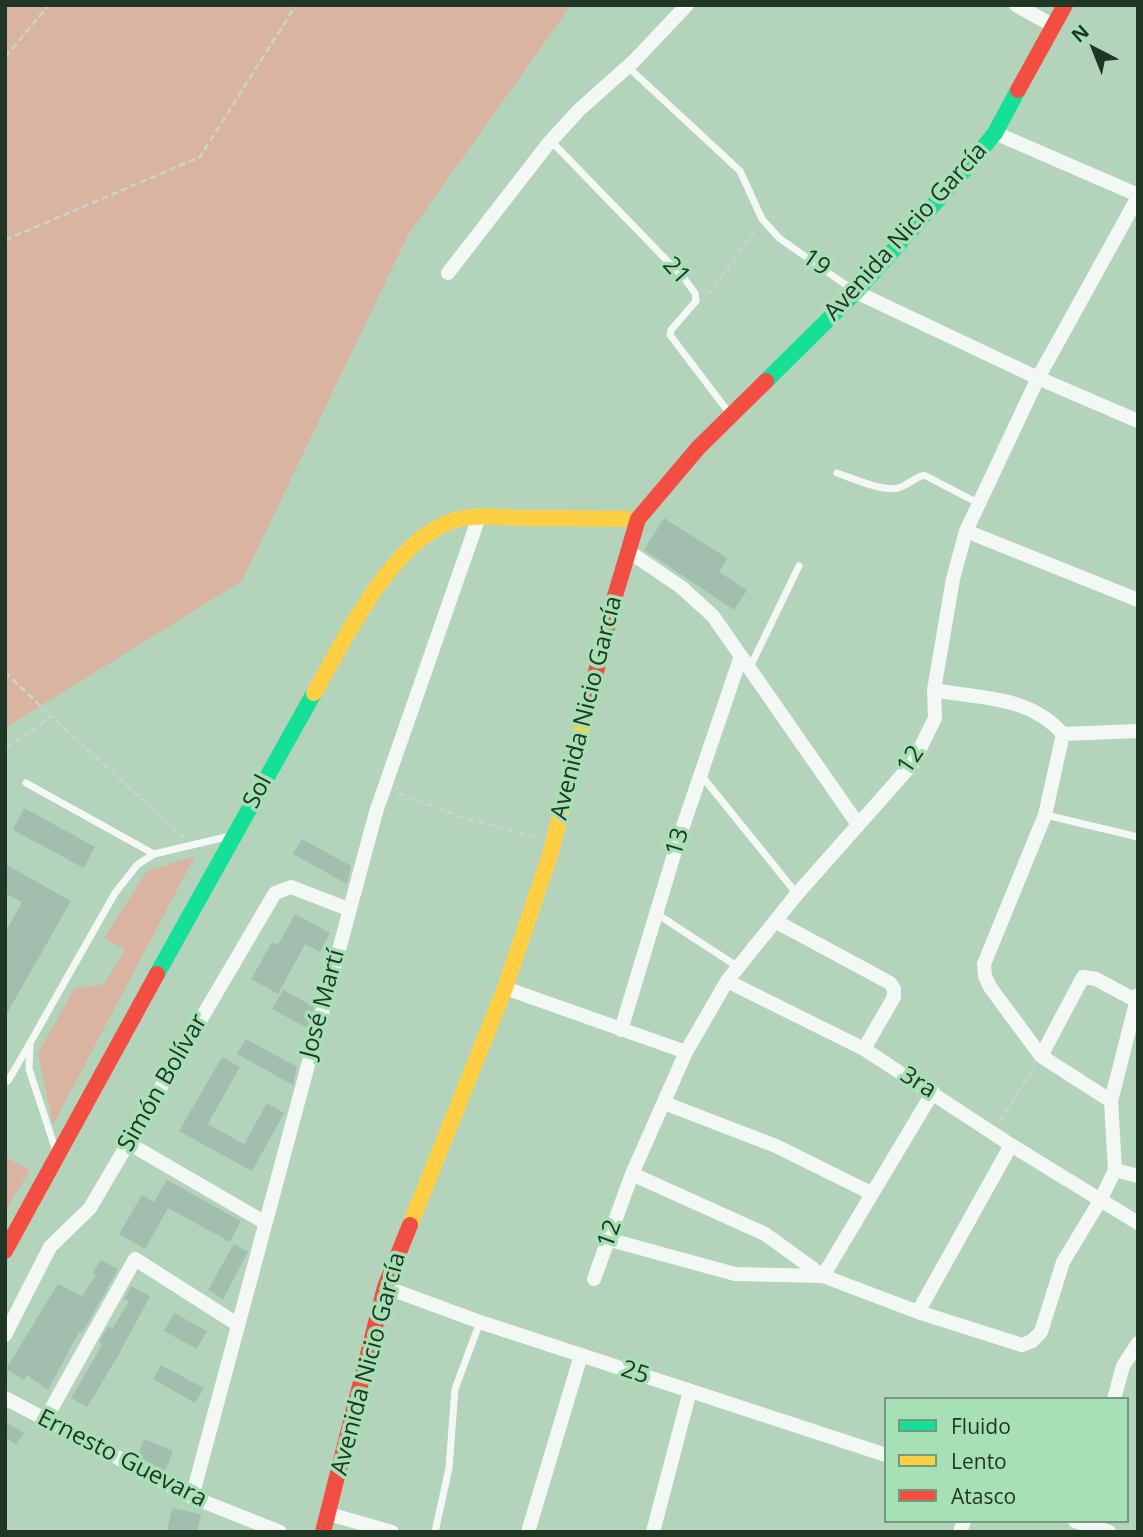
<!DOCTYPE html>
<html>
<head>
<meta charset="utf-8">
<style>
	body { margin:0 }
	#map { position:relative; width:1143px; height:1537px; overflow:hidden; background:#b4d3bb; font-family:"Open Sans",sans-serif }
	canvas { display:block }
	.frame { position:absolute; inset:0; border:7px solid #213726; pointer-events:none }
	.legend { position:absolute; left:884px; top:1397px; width:245px; height:126px; box-sizing:border-box; background:#a7e0b4; border:2px solid #719c7b; margin:0; padding:9px 12px; list-style:none; font-size:21px; color:#213726 }
	.legend li { display:flex; align-items:center; gap:14px; height:35px }
	.legend b { width:35px; border:2px solid #719c7b }
	.north { position:absolute; left:1059px; top:14px; width:70px; height:70px; -webkit-text-stroke:5px #a7e0b4; paint-order:stroke; rotate:318deg; font-size:19px; font-weight:700; line-height:28px; text-align:center; color:#213726 }
	.north::after { content:''; display:block; margin:auto; width:24px; height:32px; background:#213726; clip-path:polygon(50% 0,100% 100%,50% 72%,0 100%) }
</style>
</head>
<body>
<div id="map">
<canvas width="1143" height="1537"></canvas>
<div class="frame"></div>
<ul class="legend">
<li><b style="height:9px;background:#16e098"></b>Fluido</li>
<li><b style="height:9px;background:#ffcf43"></b>Lento</li>
<li><b style="height:9px;background:#f24e42"></b>Atasco</li>
</ul>
<div class="north">N</div>
</div>
<script>
const ctx = document.querySelector('canvas').getContext('2d');
ctx.lineJoin = 'round';
function fill(path, color) { ctx.fillStyle = color; ctx.fill(path, 'evenodd'); }
function stroke(path, color, width, dash) { ctx.strokeStyle = color; ctx.lineWidth = width; ctx.lineCap = dash ? 'butt' : 'round'; ctx.setLineDash(dash || []); ctx.stroke(path); }
function drawText(font, color, halo, rows, align = 'center') {
  ctx.font = font + ' "Open Sans",sans-serif'; ctx.lineWidth = 7; ctx.setLineDash([]); ctx.textBaseline = 'middle'; ctx.strokeStyle = halo; ctx.fillStyle = color; for (const [text, x, y, turn = 0] of rows) {
    ctx.save(); ctx.translate(x, y); ctx.rotate((+turn || 0) * Math.PI / 180); ctx.textAlign = isNaN(turn) ? turn : align; if (halo) ctx.strokeText(text, 0, 0); ctx.fillText(text, 0, 0); ctx.restore();
  }
}
const green = new Path2D(`
	M 5,5 L 571,5 L 408,235 L 242,581 L 5,728 Z
	M 195,856 L 53,1125 L 38,1053 L 74,989 L 104,984 L 125,950 L 104,938 L 147,871 Z
	M 5,1157 L 30,1170 L 5,1212 Z`);
const building = new Path2D(`
	M 664,518 L 727,558 L 719,572 L 747,590 L 734,610 L 644,550 Z
	M 24,808 L 95,847 L 84,868 L 13,830 Z
	M 302,839 L 351,866 L 347,884 L 293,854 Z
	M 5,864 L 71,901 L 5,1017 L 5,933 L 22,902 L 5,893 Z
	M 295,914 L 330,933 L 320,952 L 305,944 L 278,994 L 251,979 L 272,942 L 278,945 Z
	M 283,990 L 314,1007 L 307,1028 L 272,1009 Z
	M 246,1039 L 297,1067 L 293,1085 L 237,1054 Z
	M 222,1057 L 240,1067 L 208,1124 L 244,1144 L 267,1103 L 284,1113 L 252,1171 L 179,1131 Z
	M 167,1180 L 241,1221 L 230,1242 L 168,1208 L 145,1249 L 119,1234 L 142,1195 L 154,1202 Z
	M 234,1244 L 248,1252 L 223,1299 L 208,1290 Z
	M 101,1260 L 118,1269 L 82,1333 L 79,1332 L 48,1390 L 27,1375 L 24,1380 L 6,1369 L 58,1284 L 82,1296 L 96,1275 L 92,1274 Z
	M 131,1286 L 150,1296 L 118,1356 L 87,1407 L 71,1398 L 101,1347 L 102,1344 L 99,1342 L 108,1327 L 113,1328 L 129,1301 L 124,1299 Z
	M 174,1313 L 207,1331 L 197,1349 L 164,1331 Z
	M 161,1365 L 204,1388 L 195,1403 L 153,1379 Z
	M 5,1421 L 24,1433 L 16,1444 L 5,1438 Z
	M 144,1439 L 173,1451 L 165,1471 L 137,1457 Z
	M 172,1508 L 201,1514 L 197,1532 L 167,1532 Z`);
const path = new Path2D(`
	M 5,57 L 49,5
	M 5,240 L 200,157 L 296,5
	M 706,294 L 712,291 L 757,227
	M 5,672 L 51,716
	M 5,748 L 29,733 L 51,716 L 183,837
	M 398,793 L 461,817 L 538,838
	M 1000,1121 L 1034,1067`);
const lane = new Path2D(`
	M 628,67 L 740,171 L 762,219 L 779,238 L 853,290
	M 551,141 L 683,277 L 695,293 L 696,301 L 671,330 L 670,335 L 730,414
	M 837,473 C 852,478 883,492 898,488 C 908,485 914,478 924,475 L 978,503
	M 750,667 L 799,566
	M 701,775 L 797,894
	M 26,783 L 154,854
	M 1046,815 L 1138,837
	M 657,914 L 738,967
	M 5,1079 L 8,1081 L 30,1043
	M 55,1148 L 29,1069 L 30,1043 L 115,893 L 137,865 L 154,854 L 226,837
	M 435,1532 L 449,1468 L 455,1389 L 480,1322`);
const street = new Path2D(`
	M 1016,5 L 1054,26
	M 995,133 L 1138,195
	M 448,273 L 548,144 L 579,110 L 634,61 L 687,5
	M 856,292 L 1038,378 L 1138,421
	M 966,531 L 1138,600
	M 628,551 L 681,587 L 713,616 L 857,823
	M 934,690 C 981,699 1029,695 1063,734
	M 1063,734 L 1045,815 L 984,964 L 985,976 L 990,987 L 1041,1056 L 1111,1101
	M 1063,734 L 1138,731
	M 775,921 L 890,983 L 894,989 L 894,997 L 864,1049
	M 727,981 L 864,1049 L 1011,1145 L 1138,1223
	M 505,988 L 686,1052
	M 621,1030 L 679,838 L 741,656
	M 1041,1056 L 1083,977 L 1096,979 L 1135,1000
	M 664,1103 L 776,1146 L 871,1193
	M 128,1143 L 264,1222
	M 1115,1170 L 1138,1176
	M 632,1174 L 765,1234 L 823,1276 L 918,1312 L 1022,1345 L 1032,1341 L 1041,1332 L 1063,1262 L 1101,1199 L 1115,1170 L 1111,1101 L 1138,995
	M 607,1239 L 735,1274 L 823,1276
	M 823,1276 L 933,1092
	M 594,1279 L 632,1174 L 686,1052 L 727,981 L 797,894 L 913,763 L 935,718 L 934,690 L 953,579 L 966,531 L 1038,378 L 1138,197
	M 385,1287 L 480,1322 L 886,1455
	M 918,1312 L 1011,1145
	M 5,1335 L 50,1247 L 90,1208 L 275,893 L 291,887 L 348,909
	M 5,1398 L 192,1497 L 280,1532
	M 1114,1399 L 1123,1366 L 1138,1343
	M 45,1420 L 135,1259 L 237,1324
	M 192,1497 L 376,812 L 479,517
	M 329,1514 L 392,1532
	M 1075,1521 L 1109,1532
	M 528,1532 L 581,1355
	M 653,1532 L 690,1391
	M 960,1532 L 964,1521`);
const fast = new Path2D(`
	M 766,381 L 856,292 L 969,165 L 995,133 L 1018,90
	M 157,974 L 314,693`);
const slow = new Path2D(`
	M 314,693 C 346,638 389,544 452,521 C 472,514 499,517 521,518 C 560,518 599,519 638,519
	M 410,1225 L 505,988 L 551,852 L 587,708`);
const jam = new Path2D(`
	M 1018,90 L 1065,5
	M 587,708 L 615,596 L 638,519 L 698,448 L 766,381
	M 5,1251 L 157,974
	M 323,1532 L 385,1287 L 410,1225`);
const streetNames = [
	["Avenida Nicio García",906,232,-48],
	["19",816,263,35],
	["21",676,271,48],
	["Avenida Nicio García",587,708,-76],
	["12",911,760,-56],
	["Sol",258,792,-62],
	["13",678,842,-73],
	["José Martí",323,1004,-75],
	["Simón Bolívar",163,1083,-60],
	["3ra",918,1083,32],
	["12",610,1234,-70],
	["Avenida Nicio García",369,1364,-75],
	["25",635,1373,18],
	["Ernesto Guevara",122,1459,27]
];
fill(green, '#d9b5a1');
fill(building, '#a2beaf');
stroke(path, '#cad3cc', 2.5, [7, 3.5]);
stroke(lane, '#f4f8f5', 7);
stroke(street, '#f4f8f5', 14);
stroke(fast, '#16e098', 16);
stroke(slow, '#ffcf43', 16);
stroke(jam, '#f24e42', 16);
drawText('24px', '#213726', '#a7e0b4', streetNames);
</script>
</body>
</html>
